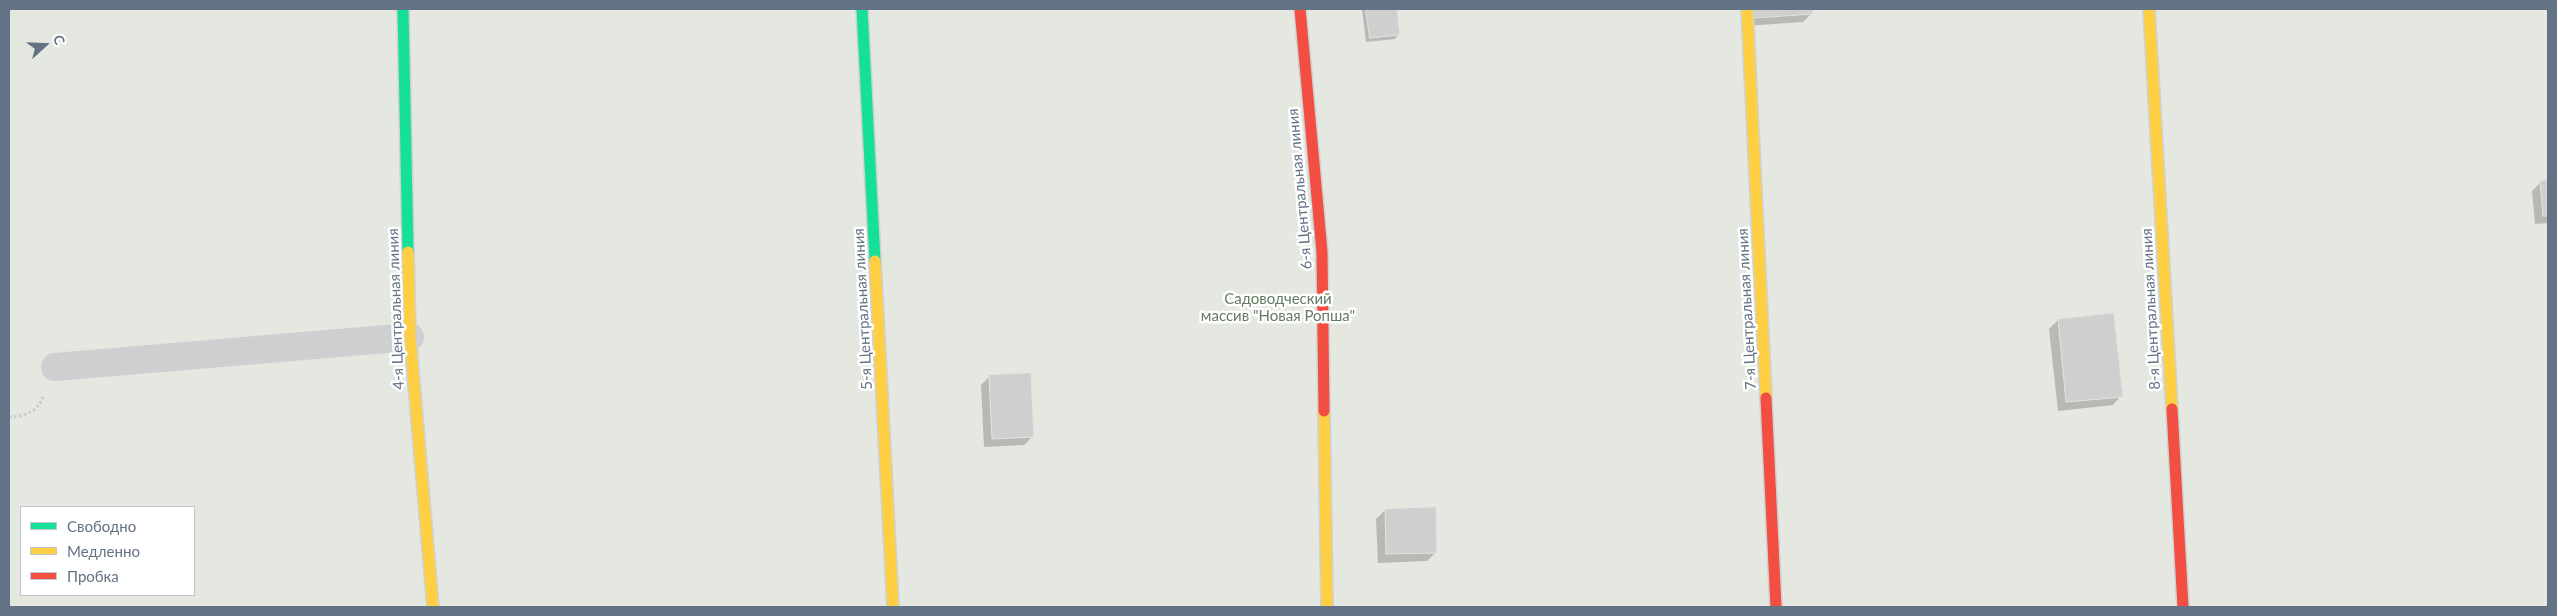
<!DOCTYPE html>
<html>
<head>
<meta charset="utf-8">
<style>
	body { margin:0 }
	#map { position:relative; width:2557px; height:616px; overflow:hidden; background:#f4f5f3; font-family:Lato,sans-serif }
	canvas { display:block }
	.frame { position:absolute; inset:0; border:10px solid #637284; pointer-events:none }
	.legend { position:absolute; left:20px; top:506px; width:175px; height:90px; box-sizing:border-box; background:#fff; border:1px solid #c1c7ce; margin:0; padding:6px 9px; list-style:none; font-size:15px; color:#637284 }
	.legend li { display:flex; align-items:center; gap:10px; height:25px }
	.legend b { width:25px; border:1px solid #c1c7ce }
	.north { position:absolute; left:20px; top:20px; width:50px; height:50px; -webkit-text-stroke:4px #fff; paint-order:stroke; rotate:70deg; font-size:14px; font-weight:700; line-height:20px; text-align:center; color:#637284 }
	.north::after { content:''; display:block; margin:auto; width:18px; height:22px; background:#637284; clip-path:polygon(50% 0,100% 100%,50% 72%,0 100%) }
</style>
</head>
<body>
<div id="map">
<canvas width="2557" height="616"></canvas>
<div class="frame"></div>
<ul class="legend">
<li><b style="height:6px;background:#16e098"></b>Свободно</li>
<li><b style="height:6px;background:#ffcf43"></b>Медленно</li>
<li><b style="height:6px;background:#f24e42"></b>Пробка</li>
</ul>
<div class="north">С</div>
</div>
<script>
const ctx = document.querySelector('canvas').getContext('2d');
ctx.lineJoin = 'round';
function fill(path, color) { ctx.fillStyle = color; ctx.fill(path, 'evenodd'); }
function stroke(path, color, width, dash) { ctx.strokeStyle = color; ctx.lineWidth = width; ctx.lineCap = dash ? 'butt' : 'round'; ctx.setLineDash(dash || []); ctx.stroke(path); }
function drawText(font, color, halo, rows, align = 'center') {
  ctx.font = font + ' Lato,sans-serif'; ctx.lineWidth = 5; ctx.setLineDash([]); ctx.textBaseline = 'middle'; ctx.strokeStyle = halo; ctx.fillStyle = color; for (const [text, x, y, turn = 0] of rows) {
    ctx.save(); ctx.translate(x, y); ctx.rotate((+turn || 0) * Math.PI / 180); ctx.textAlign = isNaN(turn) ? turn : align; if (halo) ctx.strokeText(text, 0, 0); ctx.fillText(text, 0, 0); ctx.restore();
  }
}
const green = new Path2D(`
	M 9,9 L 2548,9 L 2548,607 L 9,607 ZM 21,507 L 194,507 L 194,595 L 21,595 Z`);
const shadow = new Path2D(`
	M 1362,9 L 1396,9 L 1399,34 L 1395,39 L 1366,42 Z
	M 1744,9 L 1811,9 L 1812,13 L 1803,22 L 1745,26 Z
	M 2548,181 L 2548,223 L 2535,224 L 2532,191 L 2541,182 Z
	M 2058,320 L 2121,396 L 2113,405 L 2058,411 L 2049,329 Z
	M 990,376 L 1033,436 L 1024,445 L 984,447 L 981,385 Z
	M 1385,510 L 1436,552 L 1427,561 L 1378,563 L 1376,519 Z`);
const building = new Path2D(`
	M 1366,9 L 1397,9 L 1400,35 L 1370,38 Z
	M 1753,9 L 1813,9 L 1813,14 L 1754,18 Z
	M 2548,180 L 2548,216 L 2543,216 L 2540,181 Z
	M 2114,313 L 2123,397 L 2066,402 L 2058,319 Z
	M 1031,373 L 1034,437 L 992,439 L 989,375 Z
	M 1436,507 L 1437,553 L 1386,554 L 1385,509 Z`);
const path = new Path2D(`
	M 9,417 C 24,417 39,411 43,396`);
const street = new Path2D(`
	M 55,367 L 410,337`);
const fast = new Path2D(`
	M 403,9 L 408,252
	M 862,9 L 875,261`);
const slow = new Path2D(`
	M 1747,9 L 1766,398
	M 2149,9 L 2172,409
	M 408,252 L 410,337 L 433,607
	M 875,261 L 893,607
	M 1324,411 L 1327,607`);
const jam = new Path2D(`
	M 1300,9 L 1322,252 L 1324,411
	M 1766,398 L 1776,607
	M 2172,409 L 2183,607`);
const streetNames = [
	["6-я Центральная линия",1300,189,-95],
	["4-я Центральная линия",396,309,-92],
	["5-я Центральная линия",863,309,-93],
	["7-я Центральная линия",1747,309,-93],
	["8-я Центральная линия",2151,309,-93]
];
const parkNames = [
	["Садоводческий",1278,299],
	["массив \"Новая Ропша\"",1278,316]
];
fill(green, '#e4e8e1');
fill(shadow, '#0003');
fill(building, '#ced0d0');
stroke(building, '#e4e4e3', 1);
stroke(fast, '#cfd1d2', 14);
stroke(slow, '#cfd1d2', 14);
stroke(jam, '#cfd1d2', 14);
stroke(path, '#cacbcd', 3, [2.5, 2.5]);
stroke(street, '#cecfd0', 28);
stroke(fast, '#16e098', 11);
stroke(slow, '#ffcf43', 11);
stroke(jam, '#f24e42', 11);
drawText('15px', '#637284', '#fff', streetNames);
drawText('15px', '#657b63', '#fff', parkNames);
</script>
</body>
</html>
